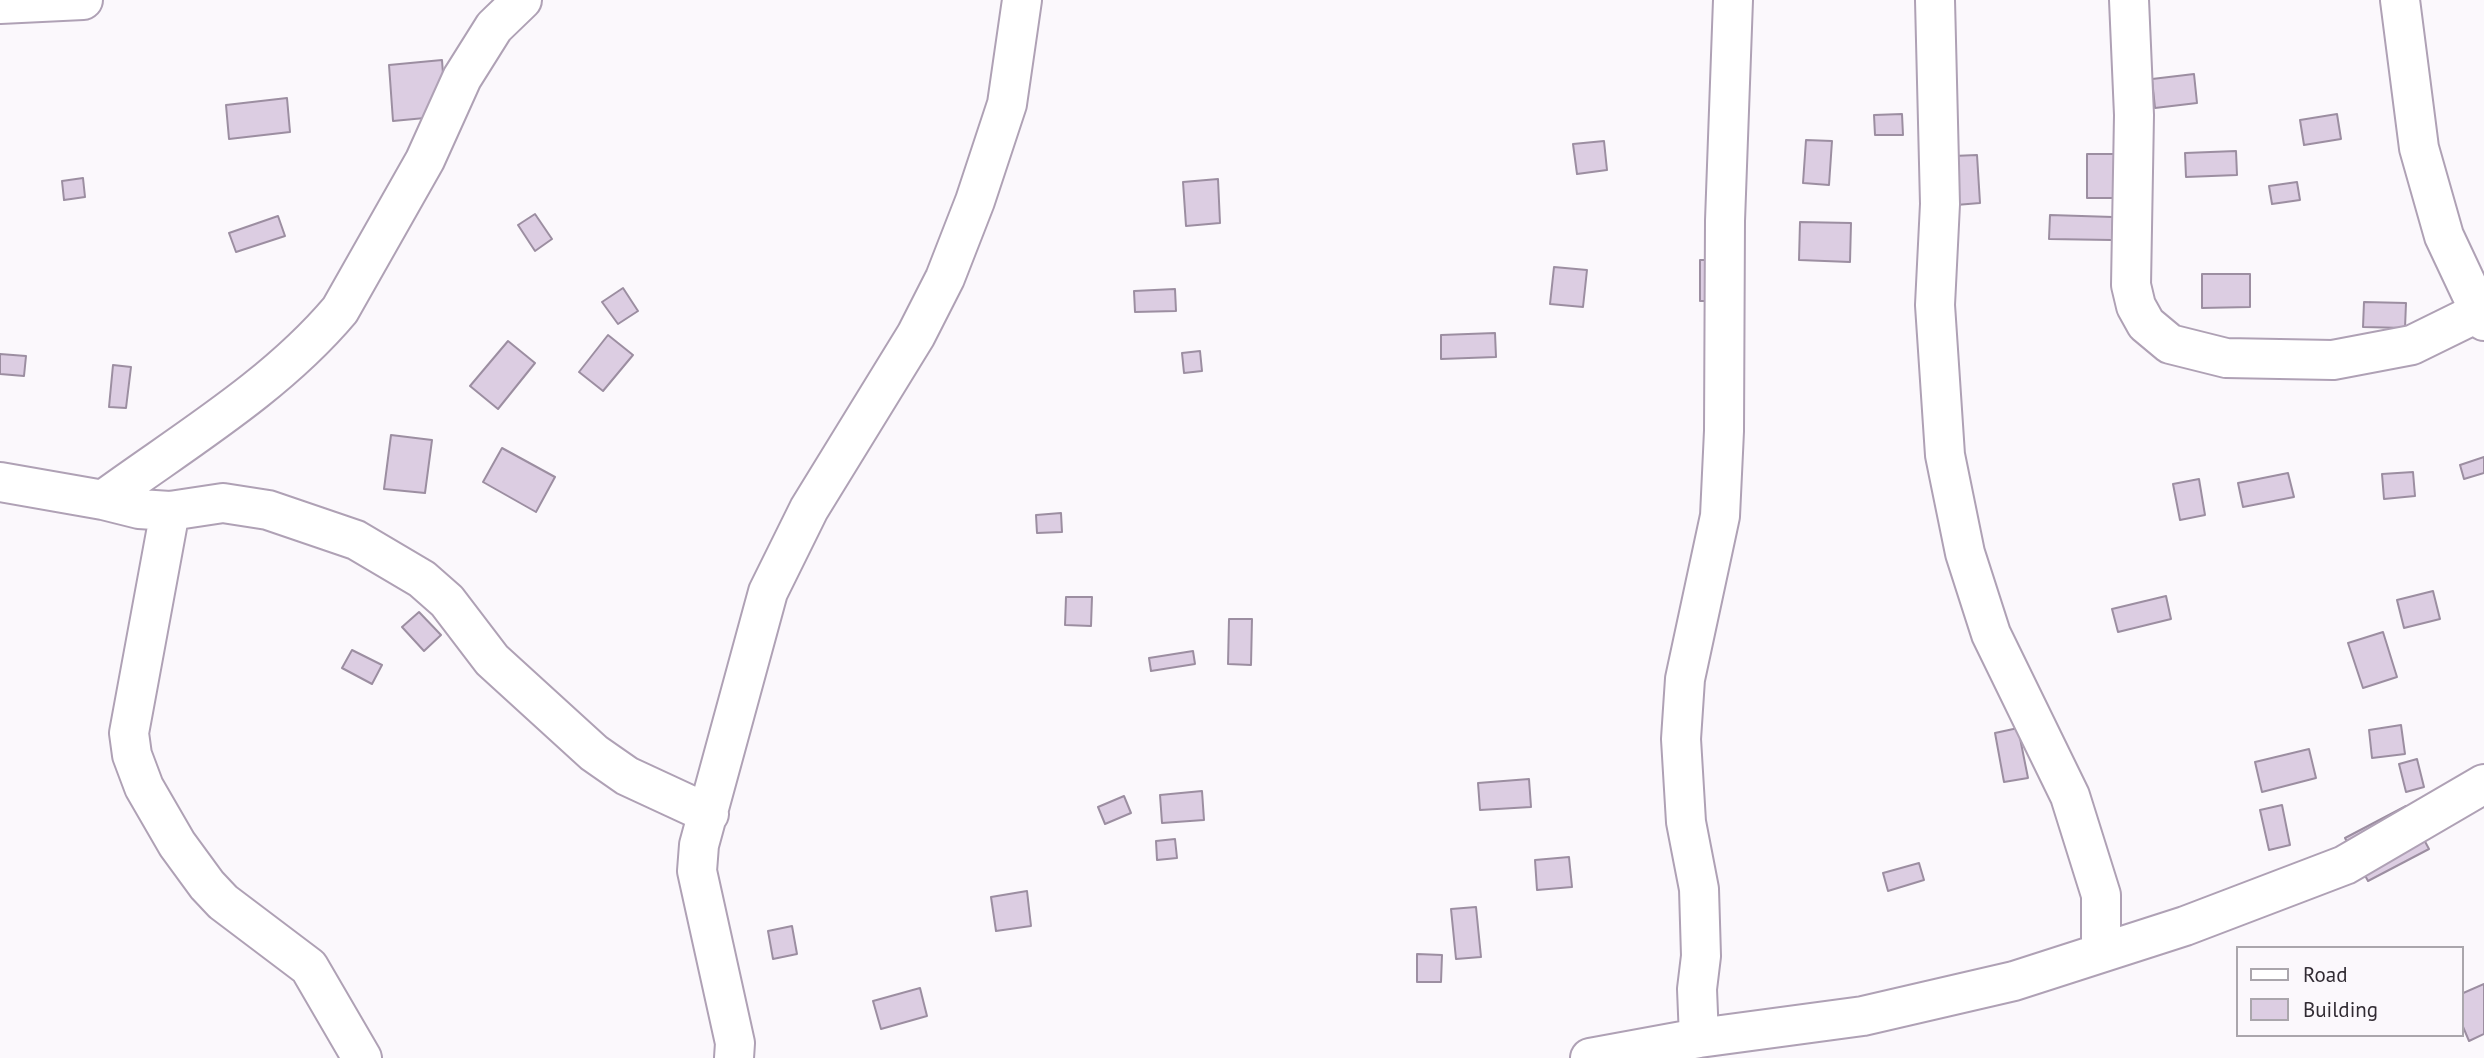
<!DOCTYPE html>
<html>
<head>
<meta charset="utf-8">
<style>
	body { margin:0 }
	#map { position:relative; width:2484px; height:1058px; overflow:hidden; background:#fbf8fc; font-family:"PT Sans",sans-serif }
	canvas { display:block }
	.legend { position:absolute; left:2236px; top:946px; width:228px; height:91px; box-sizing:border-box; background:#fbf8fc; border:2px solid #aaa6ac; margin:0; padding:9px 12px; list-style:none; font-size:21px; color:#312b33 }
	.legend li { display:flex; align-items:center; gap:14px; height:35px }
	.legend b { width:35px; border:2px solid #aaa6ac }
</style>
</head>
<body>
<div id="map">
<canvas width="2484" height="1058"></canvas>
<ul class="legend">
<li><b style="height:9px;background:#fff"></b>Road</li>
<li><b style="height:19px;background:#dccde2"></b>Building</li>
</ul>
</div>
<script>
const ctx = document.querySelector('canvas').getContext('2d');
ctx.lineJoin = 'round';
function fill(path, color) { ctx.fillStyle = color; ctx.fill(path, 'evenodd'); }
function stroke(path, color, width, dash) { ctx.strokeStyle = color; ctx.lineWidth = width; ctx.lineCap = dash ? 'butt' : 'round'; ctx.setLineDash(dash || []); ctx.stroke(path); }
const building = new Path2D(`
	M 442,60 L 446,116 L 393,121 L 389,65 Z
	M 2194,74 L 2197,103 L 2155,108 L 2152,79 Z
	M 287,98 L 290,132 L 229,139 L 226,105 Z
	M 1902,114 L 1903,135 L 1875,135 L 1874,115 Z
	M 2337,114 L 2341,139 L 2304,145 L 2300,120 Z
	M 1806,140 L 1832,141 L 1829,185 L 1803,183 Z
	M 1604,141 L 1607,170 L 1577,174 L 1573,144 Z
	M 2236,151 L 2237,175 L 2186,177 L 2185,153 Z
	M 2087,154 L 2115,154 L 2116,198 L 2087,198 Z
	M 1977,155 L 1980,203 L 1956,205 L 1953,156 Z
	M 83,178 L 85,197 L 64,200 L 62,181 Z
	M 1218,179 L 1220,223 L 1186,226 L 1183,182 Z
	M 2297,182 L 2300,200 L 2272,204 L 2269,186 Z
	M 535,214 L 552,239 L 535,251 L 518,225 Z
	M 2050,215 L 2113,217 L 2112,240 L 2049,239 Z
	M 278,216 L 285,236 L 236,252 L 229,233 Z
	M 1800,222 L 1851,223 L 1850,262 L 1799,260 Z
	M 1700,260 L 1724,260 L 1723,301 L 1700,301 Z
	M 1554,267 L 1587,270 L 1583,307 L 1550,304 Z
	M 2202,274 L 2250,274 L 2250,307 L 2202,308 Z
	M 623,288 L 638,311 L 618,324 L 602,302 Z
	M 1175,289 L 1176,311 L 1135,312 L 1134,291 Z
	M 2364,302 L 2406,303 L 2405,328 L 2363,327 Z
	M 1495,333 L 1496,357 L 1441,359 L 1441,335 Z
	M 608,335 L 633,355 L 603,391 L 579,372 Z
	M 508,341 L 535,363 L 498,409 L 470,386 Z
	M 1200,351 L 1202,371 L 1184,373 L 1182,353 Z
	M 0,354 L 26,356 L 24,376 L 0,374 Z
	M 113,365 L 131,367 L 126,408 L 109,407 Z
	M 391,435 L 432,440 L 425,493 L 384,489 Z
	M 502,448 L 555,477 L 536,512 L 483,482 Z
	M 2484,457 L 2484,473 L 2464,479 L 2460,465 Z
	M 2413,472 L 2415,496 L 2384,499 L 2382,474 Z
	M 2288,473 L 2294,497 L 2243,507 L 2238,483 Z
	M 2199,479 L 2205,515 L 2180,520 L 2173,484 Z
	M 1061,513 L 1062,532 L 1037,533 L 1036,515 Z
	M 2433,591 L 2440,619 L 2404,628 L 2397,600 Z
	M 2166,596 L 2171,619 L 2118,632 L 2112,609 Z
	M 1066,597 L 1092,597 L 1091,626 L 1065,625 Z
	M 419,612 L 441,635 L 424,651 L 402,627 Z
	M 1229,619 L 1252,619 L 1251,665 L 1228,664 Z
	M 2383,632 L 2397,677 L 2363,688 L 2348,643 Z
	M 352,650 L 382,665 L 372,684 L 342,668 Z
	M 1193,651 L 1195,664 L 1151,671 L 1149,658 Z
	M 2401,725 L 2405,754 L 2372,758 L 2369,730 Z
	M 2018,728 L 2028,778 L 2004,782 L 1995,733 Z
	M 2309,749 L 2316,778 L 2262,792 L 2255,762 Z
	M 2417,759 L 2424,787 L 2406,792 L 2399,764 Z
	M 1529,779 L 1531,807 L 1480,810 L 1478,783 Z
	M 1202,791 L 1204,820 L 1162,823 L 1160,795 Z
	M 1124,796 L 1131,813 L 1105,824 L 1098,807 Z
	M 2282,805 L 2290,845 L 2269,850 L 2260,810 Z
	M 2406,806 L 2429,849 L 2368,881 L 2345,838 Z
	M 1175,839 L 1177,858 L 1157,860 L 1156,841 Z
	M 1569,857 L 1572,887 L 1537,890 L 1535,860 Z
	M 1919,863 L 1924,880 L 1888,891 L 1883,873 Z
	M 1027,891 L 1031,926 L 996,931 L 991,897 Z
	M 1476,907 L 1481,957 L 1456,959 L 1451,909 Z
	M 792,926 L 797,954 L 773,959 L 768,931 Z
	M 1417,954 L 1442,955 L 1441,982 L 1417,982 Z
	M 2484,984 L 2484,1034 L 2469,1041 L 2461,1022 L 2461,994 Z
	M 920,988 L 927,1016 L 881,1029 L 873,1001 Z`);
const minor = new Path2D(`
	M 1935,0 L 1940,204 L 1935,305 L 1945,455 L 1965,553 L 1991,634 L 2070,796 L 2101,895 L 2101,953
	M 2129,0 L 2134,115 L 2131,285 L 2136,306 L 2146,324 L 2170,344 L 2226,358 L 2333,360 L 2412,345 L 2479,312
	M 2400,0 L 2419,148 L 2444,236 L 2484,321
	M 0,4 L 83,0
	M 0,482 L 103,500 L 139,509 L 170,511 L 223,503 L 268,510 L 356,540 L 422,579 L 447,601 L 492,660 L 594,753 L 627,776 L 709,814
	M 103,500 C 184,441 275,387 340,310 L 425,160 L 462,78 L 494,27 L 522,0
	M 170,511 L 129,733 L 132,755 L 144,787 L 177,844 L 207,885 L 223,902 L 309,967 L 362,1058
	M 1699,1038 L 1697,989 L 1701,956 L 1699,889 L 1686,822 L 1681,739 L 1685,679 L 1720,516 L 1724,431 L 1725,221 L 1733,0
	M 734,1058 L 735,1043 L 697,871 L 699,845 L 768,592 L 809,509 L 916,335 L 945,278 L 975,201 L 1007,104 L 1022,0
	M 1590,1058 L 1699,1038 L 1863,1016 L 2014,981 L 2185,926 L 2345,865 L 2484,784`);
fill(building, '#dccde2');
stroke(building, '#9c8ea1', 2);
stroke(minor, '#afa1b5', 42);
stroke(minor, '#fff', 38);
</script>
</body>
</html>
